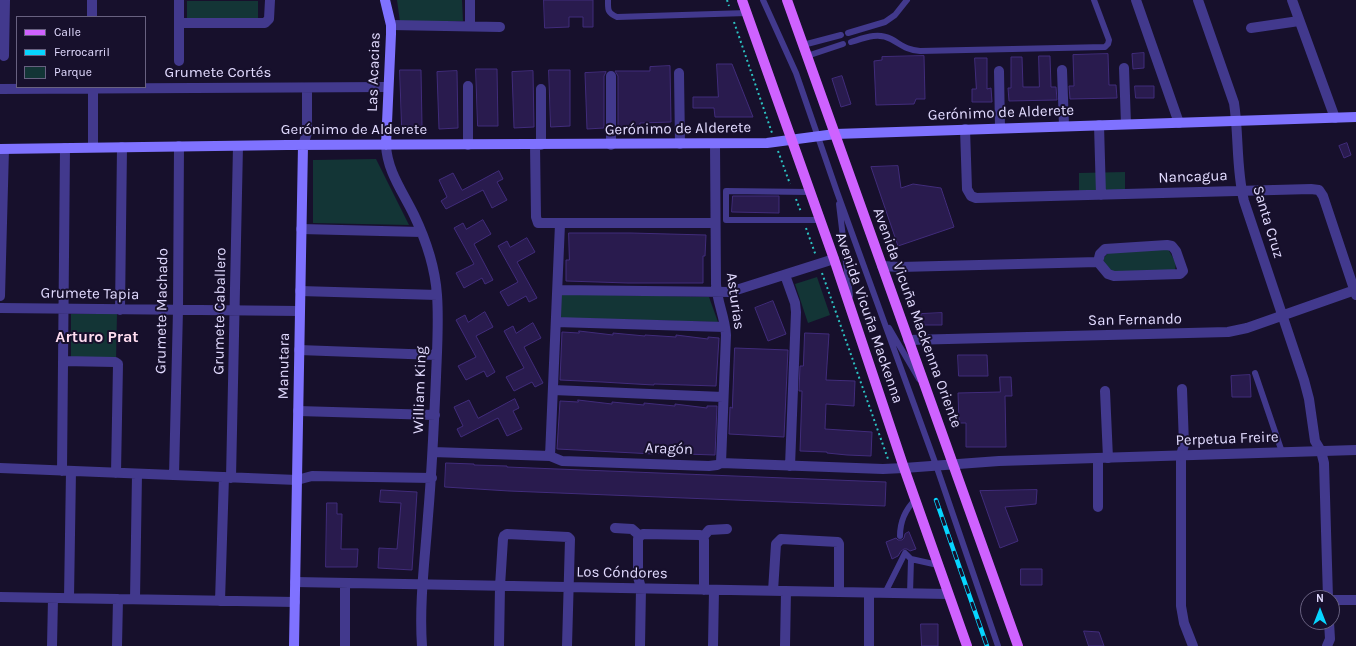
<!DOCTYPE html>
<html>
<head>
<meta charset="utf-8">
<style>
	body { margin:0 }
	#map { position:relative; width:1356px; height:646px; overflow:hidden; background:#17102c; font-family:Karla,sans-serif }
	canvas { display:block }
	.legend { position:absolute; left:16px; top:16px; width:130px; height:72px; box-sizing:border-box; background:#17102c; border:1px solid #686180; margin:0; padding:5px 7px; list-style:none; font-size:12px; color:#e2dbff }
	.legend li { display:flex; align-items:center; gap:8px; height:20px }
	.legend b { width:20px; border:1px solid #686180 }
	.north { position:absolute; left:1300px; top:590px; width:40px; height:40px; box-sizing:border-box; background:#17102c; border:1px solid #686180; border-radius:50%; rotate:0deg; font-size:11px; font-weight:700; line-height:16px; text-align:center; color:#e2dbff }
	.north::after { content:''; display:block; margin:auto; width:14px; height:18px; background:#07d5ff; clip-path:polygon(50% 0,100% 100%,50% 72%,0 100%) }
</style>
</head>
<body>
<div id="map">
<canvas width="1356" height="646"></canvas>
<ul class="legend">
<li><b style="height:5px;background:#cf62ff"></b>Calle</li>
<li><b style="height:5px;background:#07d5ff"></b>Ferrocarril</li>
<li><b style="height:11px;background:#133536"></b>Parque</li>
</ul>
<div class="north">N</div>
</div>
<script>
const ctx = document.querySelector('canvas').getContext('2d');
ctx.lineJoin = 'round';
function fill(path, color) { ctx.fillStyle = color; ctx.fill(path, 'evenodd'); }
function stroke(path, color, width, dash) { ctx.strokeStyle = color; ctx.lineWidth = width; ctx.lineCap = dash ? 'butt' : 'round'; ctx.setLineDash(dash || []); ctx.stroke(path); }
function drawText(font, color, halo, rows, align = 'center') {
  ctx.font = font + ' Karla,sans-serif'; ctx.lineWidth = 4; ctx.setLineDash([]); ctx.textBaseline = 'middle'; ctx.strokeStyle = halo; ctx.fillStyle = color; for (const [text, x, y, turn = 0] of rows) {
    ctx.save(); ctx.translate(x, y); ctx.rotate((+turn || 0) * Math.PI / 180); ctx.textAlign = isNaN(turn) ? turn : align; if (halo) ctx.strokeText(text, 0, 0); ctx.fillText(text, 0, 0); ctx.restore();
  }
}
const green = new Path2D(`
	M 397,0 L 462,0 L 463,21 L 400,22 Z
	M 187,1 L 258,1 L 258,18 L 187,19 Z
	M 376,159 L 409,225 L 313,223 L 313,160 Z
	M 1125,172 L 1125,191 L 1079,193 L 1079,173 Z
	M 1168,249 L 1176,263 L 1175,271 L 1113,271 L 1106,267 L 1103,259 L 1108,253 Z
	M 817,277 L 830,315 L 808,323 L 795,284 Z
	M 561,294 L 709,297 L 718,322 L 560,318 Z
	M 71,314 L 117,314 L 116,361 L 71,360 Z`);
const building = new Path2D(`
	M 544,0 L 593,0 L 593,27 L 583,27 L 583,17 L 569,17 L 569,27 L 545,28 Z
	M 1144,53 L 1144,68 L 1133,69 L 1132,54 Z
	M 1108,54 L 1109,85 L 1116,85 L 1117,98 L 1070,99 L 1069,86 L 1074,86 L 1073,55 Z
	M 924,56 L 925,99 L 916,99 L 914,104 L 876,105 L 874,61 L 882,60 L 882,57 Z
	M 1039,56 L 1050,56 L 1051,87 L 1056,87 L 1057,100 L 1009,101 L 1008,88 L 1011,88 L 1011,57 L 1022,57 L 1023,87 L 1039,87 Z
	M 975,58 L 987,58 L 987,89 L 991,88 L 992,102 L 972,102 L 972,89 L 976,89 Z
	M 717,64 L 732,64 L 753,117 L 715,117 L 714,108 L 693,108 L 693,97 L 718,97 Z
	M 670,66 L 671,122 L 640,123 L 640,127 L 618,127 L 618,76 L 615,71 L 650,71 L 650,67 Z
	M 476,69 L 497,69 L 498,126 L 478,126 Z
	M 400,70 L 421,70 L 422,126 L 402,126 Z
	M 549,70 L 570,70 L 570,126 L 551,127 Z
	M 457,71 L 458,128 L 439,129 L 437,72 Z
	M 533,71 L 534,127 L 514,128 L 512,72 Z
	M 606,72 L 604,76 L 604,128 L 587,129 L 585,73 Z
	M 842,76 L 851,104 L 841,107 L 832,79 Z
	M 1135,86 L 1154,86 L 1154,98 L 1136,98 Z
	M 1347,143 L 1351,155 L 1344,158 L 1339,146 Z
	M 898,166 L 901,188 L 913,184 L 941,188 L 954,227 L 898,246 L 871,167 Z
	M 499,171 L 503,179 L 497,182 L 507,200 L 492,208 L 483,190 L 446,209 L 441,201 L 447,197 L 439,180 L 453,173 L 462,190 Z
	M 733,196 L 779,196 L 779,213 L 732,212 Z
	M 483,220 L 491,234 L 474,244 L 493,280 L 485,284 L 482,278 L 464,288 L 456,273 L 474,264 L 454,228 L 463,223 L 466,229 Z
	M 569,233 L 631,233 L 706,235 L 705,256 L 703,256 L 703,283 L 628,283 L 566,281 L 566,260 L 569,260 Z
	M 527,238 L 535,252 L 517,262 L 537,298 L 529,302 L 526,296 L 508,306 L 500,292 L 518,282 L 498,246 L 507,241 L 510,247 Z
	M 773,301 L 786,334 L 768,341 L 755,308 Z
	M 485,312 L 493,327 L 476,336 L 495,372 L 487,377 L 484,371 L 466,380 L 458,366 L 476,357 L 456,320 L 465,315 L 468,322 Z
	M 942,313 L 942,325 L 921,325 L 921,314 Z
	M 533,323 L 541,338 L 524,347 L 543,383 L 535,387 L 532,382 L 514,391 L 506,377 L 524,368 L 504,331 L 513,326 L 516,333 Z
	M 579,331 L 613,335 L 613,333 L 645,336 L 645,335 L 676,337 L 676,335 L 708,339 L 708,337 L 719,338 L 716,386 L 654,384 L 654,385 L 636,384 L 602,382 L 560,380 L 562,332 L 579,333 Z
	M 805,333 L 829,334 L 826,380 L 855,381 L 854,406 L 826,404 L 825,429 L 872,432 L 871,456 L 847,455 L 827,453 L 827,452 L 800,451 L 802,391 L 799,391 L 800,366 L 803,366 Z
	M 735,348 L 788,350 L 784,437 L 729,434 L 730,407 L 732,408 Z
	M 958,355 L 987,355 L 988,376 L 959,376 Z
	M 1250,375 L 1251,397 L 1232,397 L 1231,376 Z
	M 1000,377 L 1011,377 L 1012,396 L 1005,396 L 1006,447 L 966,447 L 966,423 L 959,423 L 958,393 L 1000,392 Z
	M 515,399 L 519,408 L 513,411 L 522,429 L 507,436 L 498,418 L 461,437 L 457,429 L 463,426 L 454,407 L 469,400 L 478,418 Z
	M 578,400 L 612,404 L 612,402 L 644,405 L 644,403 L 675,406 L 675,404 L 707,408 L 707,406 L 717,406 L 715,455 L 653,453 L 653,454 L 635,453 L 557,449 L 560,401 L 578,402 Z
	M 446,463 L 474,464 L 474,465 L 507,466 L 507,467 L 886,482 L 885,506 L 509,491 L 445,487 Z
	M 381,490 L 417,492 L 412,570 L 378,568 L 379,548 L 397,549 L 401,503 L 380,502 Z
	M 1037,490 L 1036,504 L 1005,507 L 1018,541 L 1000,548 L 980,491 Z
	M 327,503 L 337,503 L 337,514 L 342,514 L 341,549 L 358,549 L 357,567 L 326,567 Z
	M 909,532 L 916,549 L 910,551 L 907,549 L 904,549 L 901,551 L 898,556 L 892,559 L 886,542 L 896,538 L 898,540 L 902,540 L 904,538 L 905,534 Z
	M 1021,569 L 1042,569 L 1042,585 L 1021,585 Z
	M 921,624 L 938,624 L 938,646 L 922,646 Z
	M 1084,631 L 1099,632 L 1104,646 L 1089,646 Z`);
const path = new Path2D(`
	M 727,0 L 729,6
	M 734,22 L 772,133
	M 778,151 L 790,184
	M 796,199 L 801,212
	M 806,228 L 816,256
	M 822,273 L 888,459`);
const service = new Path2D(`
	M 608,0 C 608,9 607,13 617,17 L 747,13
	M 763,0 L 796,73 L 837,192 L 936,465 L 998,646
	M 848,33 L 885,22 L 895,15 L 907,0
	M 851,42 C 864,38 878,32 891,39 C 902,45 906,50 920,51 L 1105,47 L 1108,44 L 1109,40 L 1094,0
	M 803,45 L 841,35
	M 807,56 L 843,44
	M 810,192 L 726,191 L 726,220 L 820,220
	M 839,204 L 850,296
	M 889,328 L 919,379
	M 1255,373 L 1282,452
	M 900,536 C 900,522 905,510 915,500
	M 885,593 L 905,553 L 911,559 L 938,565
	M 910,594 L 911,559`);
const minor = new Path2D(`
	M 92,0 L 92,17
	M 179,0 L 179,61
	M 470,0 L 470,26
	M 1198,0 L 1234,103 C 1239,135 1236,169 1244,201 L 1304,380 L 1309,399 L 1315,441 L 1321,451 L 1324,463 L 1328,598
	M 179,23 L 265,23 L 269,19 L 270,0
	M 391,25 L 500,27
	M 1251,28 L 1299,21
	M 4,56 L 5,0
	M 1124,68 L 1126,124
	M 1062,70 L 1064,126
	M 999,71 L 1000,128
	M 679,73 L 680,144
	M 468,86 L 468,145
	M 93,87 L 93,147
	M 0,89 L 388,87
	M 1099,125 L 1101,195
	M 965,129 L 967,189 L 971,196 L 976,198 L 1311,189 L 1319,190 L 1323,196 L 1356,295
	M 715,144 L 716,284 C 717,302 725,317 726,335 L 721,463
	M 303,145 L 307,133 L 307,88
	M 386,145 C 387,171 403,192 414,215 C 426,240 435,267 437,295 C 439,322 437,350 436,377 C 434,424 432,470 428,516 C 425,559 419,603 422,646
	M 535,145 L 536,217 L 538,223 L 715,223
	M 541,145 L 541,89
	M 611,145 L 611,76
	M 301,229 L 421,232
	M 882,266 L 900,267 L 1098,262 L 1100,254 L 1105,249 L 1167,245 L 1172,246 L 1176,251 L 1183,271 L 1180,274 L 1114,276 L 1108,274 L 1098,262
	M 785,275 L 795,303 L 796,312 L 790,466
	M 558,290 L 730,292 L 834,259
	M 300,291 L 437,295
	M 0,296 L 4,149
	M 0,308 L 300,311
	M 120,310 L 122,147
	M 556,322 L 725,327
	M 908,340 L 1228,332 L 1247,328 L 1355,290
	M 299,350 L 436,355
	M 63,361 L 115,362 L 118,364 L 116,473
	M 1182,389 L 1184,445 L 1181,455 L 1181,606 L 1184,623 L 1193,646
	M 553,390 L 723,397
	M 1105,391 L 1108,458
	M 298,411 L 435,415
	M 433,452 L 550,456 L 562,461 L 709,466 L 717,465 L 721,463 L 883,469 L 904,468
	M 550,456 L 560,224
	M 0,468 L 297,480 L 312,476 L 432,478
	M 62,471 L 65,148
	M 174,475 L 178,310 L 179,146
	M 231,478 L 238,146
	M 1098,507 L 1098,458
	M 615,528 L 632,529 L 640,536
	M 640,536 L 643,534 L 700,535 L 703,537
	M 703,537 L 704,540 L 704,590
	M 703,537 L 709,530 L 727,529
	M 295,582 L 948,594
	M 773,591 L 776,544 L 781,539 L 838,542 L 839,544 L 839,592
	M 0,597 L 295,602
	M 69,598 L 71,471
	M 135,599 L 137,474
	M 1332,600 L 1356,600
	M 220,601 L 224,477
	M 52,646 L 53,598
	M 117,646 L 118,599
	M 345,646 L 345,583
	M 499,646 L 500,586 L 503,539 L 504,536 L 507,534 L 568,537 L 570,539 L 567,646
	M 640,646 L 641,588 L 638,577 L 638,539 L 640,536
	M 713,646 L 714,590
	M 785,646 L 786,591
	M 869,646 L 869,593
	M 1327,646 L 1330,639 L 1329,622`);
const tertiary = new Path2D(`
	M 1136,0 L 1179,123
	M 1292,0 L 1335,118
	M 904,468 L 999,461 L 1356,450`);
const secondary = new Path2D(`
	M 385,0 L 391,25 L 391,34 L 386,145
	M 0,149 L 287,145 L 767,143 L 835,134 L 1356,117
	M 294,646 L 303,145`);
const primary = new Path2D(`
	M 742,0 L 834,259 L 904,468 L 967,646
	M 787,0 L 1018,646`);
const rail = new Path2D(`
	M 936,500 L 987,646`);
const streetNames = [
	["Las Acacias",374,72,-88],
	["Grumete Cortés",218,73],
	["Gerónimo de Alderete",1001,113,-2],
	["Gerónimo de Alderete",678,129,-1],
	["Gerónimo de Alderete",354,130],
	["Nancagua",1193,177,-2],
	["Santa Cruz",1268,222,73],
	["Grumete Tapia",90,294,1],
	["Asturias",735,301,82],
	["Grumete Machado",162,311,-89],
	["Grumete Caballero",220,311,-89],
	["Avenida Vicuña Mackenna",869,318,71],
	["Avenida Vicuña Mackenna Oriente",917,318,70],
	["San Fernando",1135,320,-1],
	["Manutara",284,366,-89],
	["William King",420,390,-88],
	["Perpetua Freire",1227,439,-2],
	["Aragón",669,449,2],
	["Los Cóndores",622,573,1]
];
const neighbourhoodNames = [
	["Arturo Prat",97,337]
];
fill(green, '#133536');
fill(building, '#291b4e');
stroke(building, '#412c7b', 1);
stroke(path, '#2cc1c2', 2, [2, 3]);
stroke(service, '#42398d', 6);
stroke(minor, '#42398d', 10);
stroke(tertiary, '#42398d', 10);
stroke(secondary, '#7f72ff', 10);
stroke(primary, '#cf62ff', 10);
stroke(rail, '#07d5ff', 4.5);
stroke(rail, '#17102c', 3, [9]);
drawText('15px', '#e2dbff', '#17102c', streetNames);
drawText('bold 16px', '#ffddf0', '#17102c', neighbourhoodNames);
</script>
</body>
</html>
